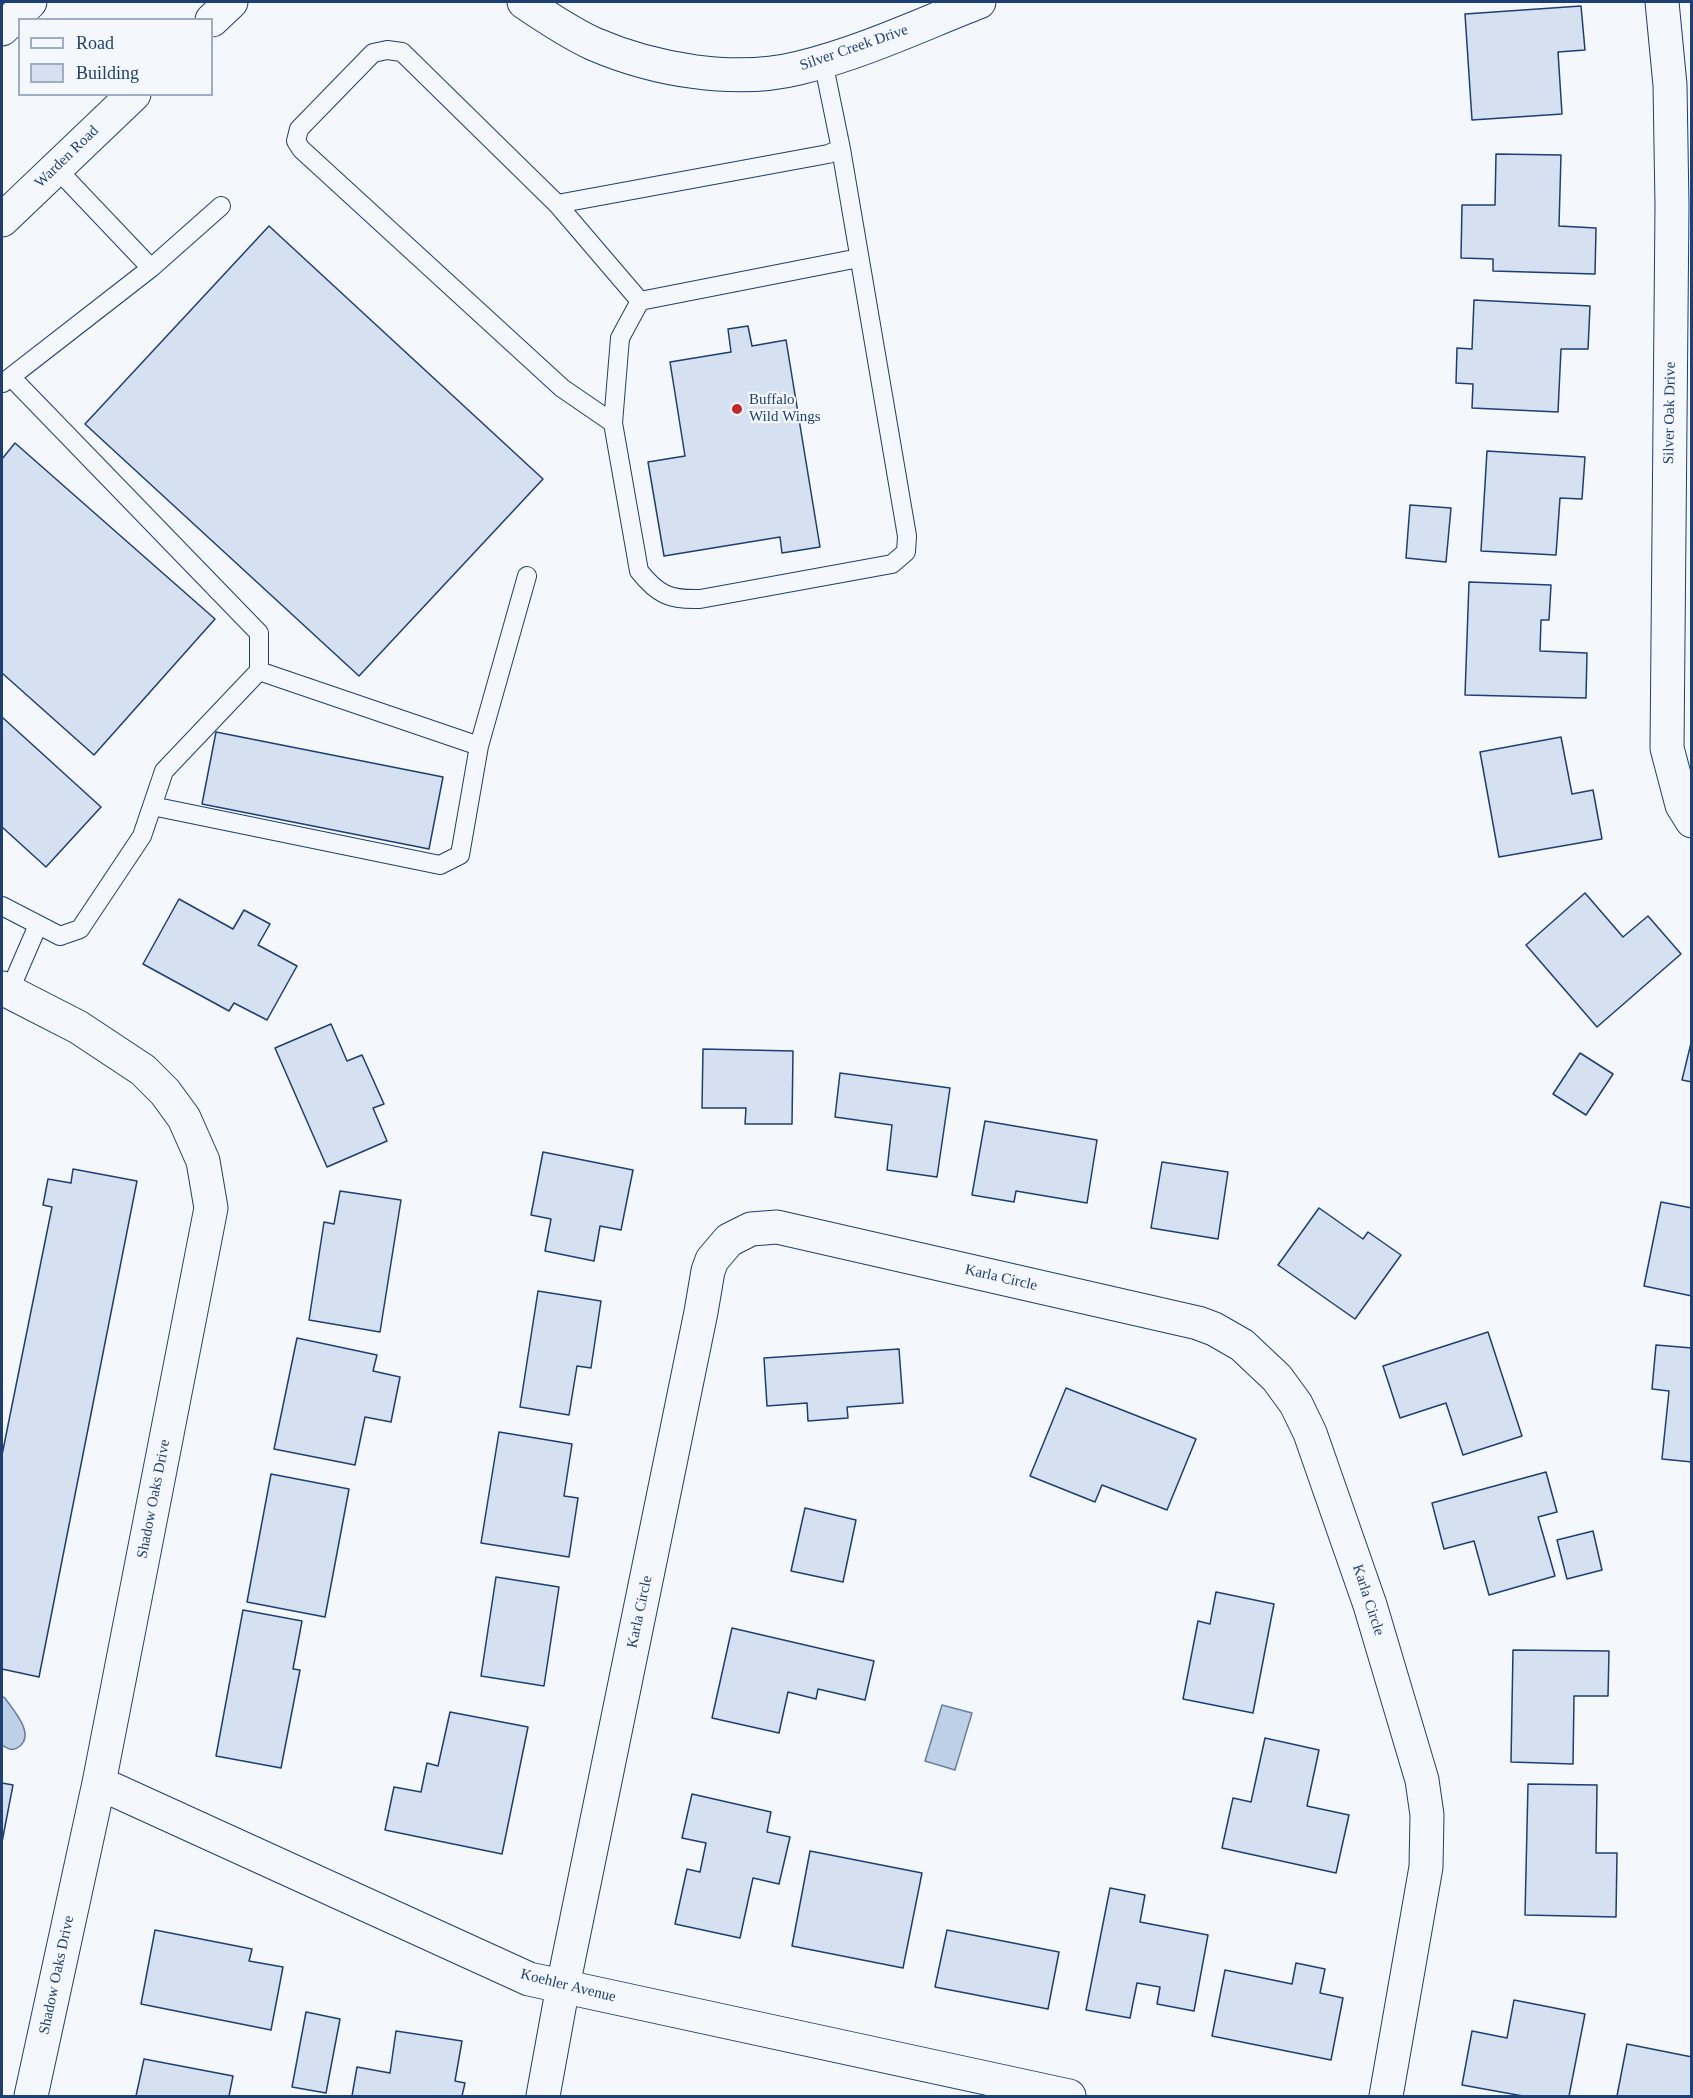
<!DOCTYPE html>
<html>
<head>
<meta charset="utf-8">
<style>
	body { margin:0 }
	#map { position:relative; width:1693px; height:2098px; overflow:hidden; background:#f4f7fb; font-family:"Times New Roman",serif }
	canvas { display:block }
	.frame { position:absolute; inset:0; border:3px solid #1d3f73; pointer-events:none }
	.legend { position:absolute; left:18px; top:18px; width:195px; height:78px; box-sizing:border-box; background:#f4f7fb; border:2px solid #9eadc5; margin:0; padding:8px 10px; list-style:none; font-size:18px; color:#1d3f73 }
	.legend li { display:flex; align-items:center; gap:12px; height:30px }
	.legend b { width:30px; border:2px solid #9eadc5 }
</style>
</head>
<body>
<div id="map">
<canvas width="1693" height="2098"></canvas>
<div class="frame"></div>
<ul class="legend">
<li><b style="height:8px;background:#f4f7fb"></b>Road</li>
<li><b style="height:16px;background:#d5e0f0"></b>Building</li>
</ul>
</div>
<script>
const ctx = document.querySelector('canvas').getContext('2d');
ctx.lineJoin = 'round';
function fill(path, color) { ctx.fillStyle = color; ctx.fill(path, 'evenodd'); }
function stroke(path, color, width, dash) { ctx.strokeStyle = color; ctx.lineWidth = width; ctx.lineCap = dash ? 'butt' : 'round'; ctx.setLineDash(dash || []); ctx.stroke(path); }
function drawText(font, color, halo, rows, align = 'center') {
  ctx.font = font + ' "Times New Roman",serif'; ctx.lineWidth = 4.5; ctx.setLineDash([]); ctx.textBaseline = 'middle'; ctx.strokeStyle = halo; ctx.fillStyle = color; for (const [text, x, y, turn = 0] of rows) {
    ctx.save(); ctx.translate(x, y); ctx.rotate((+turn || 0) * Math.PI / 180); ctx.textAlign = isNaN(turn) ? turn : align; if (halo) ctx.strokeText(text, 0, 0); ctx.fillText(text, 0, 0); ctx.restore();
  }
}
const water = new Path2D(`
	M 2,1696 L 5,1698 C 13,1710 35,1733 20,1746 C 13,1752 8,1749 2,1745 Z
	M 942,1705 L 972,1713 L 955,1770 L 925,1761 Z`);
const building = new Path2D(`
	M 1581,6 L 1585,50 L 1558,52 L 1562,114 L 1472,120 L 1465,14 Z
	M 1496,154 L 1561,155 L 1559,226 L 1596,228 L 1595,274 L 1493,271 L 1493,259 L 1461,258 L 1462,205 L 1495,205 Z
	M 269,226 L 543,479 L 359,676 L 85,424 Z
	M 1474,300 L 1590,306 L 1588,349 L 1561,349 L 1558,412 L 1472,408 L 1473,384 L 1456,383 L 1457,348 L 1472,349 Z
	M 748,326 L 752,346 L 786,340 L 820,547 L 782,553 L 780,537 L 664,556 L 648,462 L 685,456 L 670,362 L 731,352 L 728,329 Z
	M 15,443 L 215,619 L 94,755 L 2,673 L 2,459 Z
	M 1487,451 L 1585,457 L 1582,499 L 1560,498 L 1556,555 L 1481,551 Z
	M 1410,505 L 1451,508 L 1446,562 L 1406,558 Z
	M 1469,582 L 1551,585 L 1549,620 L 1541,620 L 1540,651 L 1587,653 L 1586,698 L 1465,695 Z
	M 2,717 L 101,807 L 46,867 L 2,827 Z
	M 216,732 L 443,777 L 429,849 L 202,804 Z
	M 1561,737 L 1572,794 L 1593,790 L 1602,839 L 1499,857 L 1480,752 Z
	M 1585,893 L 1623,937 L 1648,916 L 1681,954 L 1597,1027 L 1526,945 Z
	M 179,899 L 233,929 L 244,910 L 270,924 L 258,945 L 297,966 L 267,1020 L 234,1003 L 229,1011 L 143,964 Z
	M 331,1024 L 347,1061 L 362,1055 L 384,1104 L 373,1108 L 387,1141 L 327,1167 L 275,1048 Z
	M 1692,1039 L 1692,1082 L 1682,1080 Z
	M 703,1049 L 793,1051 L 792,1124 L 745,1124 L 746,1108 L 702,1108 Z
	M 1580,1053 L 1613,1074 L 1586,1115 L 1553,1094 Z
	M 840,1073 L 950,1088 L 937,1177 L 887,1170 L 892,1125 L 835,1117 Z
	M 985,1121 L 1097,1140 L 1087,1203 L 1016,1191 L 1014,1202 L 972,1195 Z
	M 543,1152 L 633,1170 L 621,1230 L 600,1226 L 594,1261 L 545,1251 L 551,1219 L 531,1215 Z
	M 1162,1162 L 1228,1172 L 1218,1239 L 1151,1228 Z
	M 73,1169 L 137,1181 L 39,1677 L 2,1669 L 2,1455 L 52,1207 L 43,1205 L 48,1179 L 71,1183 Z
	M 340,1191 L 401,1200 L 380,1332 L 309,1320 L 324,1222 L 334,1224 Z
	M 1661,1202 L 1692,1208 L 1692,1296 L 1644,1286 Z
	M 1319,1208 L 1363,1239 L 1368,1232 L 1401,1255 L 1355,1319 L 1278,1265 Z
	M 538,1291 L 601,1301 L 591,1368 L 577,1366 L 569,1415 L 520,1407 Z
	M 1488,1332 L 1522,1436 L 1463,1455 L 1446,1403 L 1400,1418 L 1383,1366 Z
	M 297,1338 L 377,1355 L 373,1371 L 400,1377 L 391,1422 L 365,1417 L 355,1465 L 274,1449 Z
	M 1656,1345 L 1692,1348 L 1692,1462 L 1662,1459 L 1669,1391 L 1652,1389 Z
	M 899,1349 L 903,1403 L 847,1407 L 848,1418 L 808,1421 L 807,1403 L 767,1406 L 764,1358 Z
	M 1066,1388 L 1196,1439 L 1167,1510 L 1102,1485 L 1095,1502 L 1030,1476 Z
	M 499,1432 L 572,1444 L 564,1496 L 578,1498 L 569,1557 L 481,1543 Z
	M 1546,1472 L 1557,1512 L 1538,1517 L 1555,1576 L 1489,1595 L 1474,1541 L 1444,1549 L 1432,1503 Z
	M 271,1474 L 349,1489 L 325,1617 L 247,1602 Z
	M 805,1508 L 856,1520 L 843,1582 L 791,1571 Z
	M 1593,1531 L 1602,1570 L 1567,1579 L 1557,1540 Z
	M 496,1577 L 559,1587 L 544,1686 L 481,1676 Z
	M 1216,1592 L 1274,1604 L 1253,1713 L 1183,1699 L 1198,1621 L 1210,1624 Z
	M 243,1610 L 302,1621 L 293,1669 L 300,1670 L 281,1768 L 216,1756 Z
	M 732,1628 L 874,1661 L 865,1700 L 818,1689 L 816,1699 L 788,1692 L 779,1733 L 712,1718 Z
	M 1513,1650 L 1609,1651 L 1608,1696 L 1574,1696 L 1573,1764 L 1511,1762 Z
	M 450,1712 L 528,1727 L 502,1854 L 385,1830 L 394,1787 L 421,1792 L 427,1763 L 438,1766 Z
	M 1265,1738 L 1319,1750 L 1307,1806 L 1349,1815 L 1336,1873 L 1222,1848 L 1233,1798 L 1251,1802 Z
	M 2,1783 L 13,1785 L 2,1842 Z
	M 1528,1784 L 1597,1785 L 1596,1853 L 1617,1853 L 1616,1917 L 1525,1915 Z
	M 692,1794 L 771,1812 L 767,1832 L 790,1837 L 779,1884 L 753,1878 L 740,1938 L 675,1924 L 687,1869 L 700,1872 L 706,1843 L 682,1838 Z
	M 810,1851 L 922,1873 L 903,1968 L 792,1946 Z
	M 1110,1888 L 1145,1895 L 1140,1922 L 1208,1935 L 1194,2011 L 1157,2004 L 1160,1987 L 1137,1983 L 1130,2018 L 1086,2010 Z
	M 155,1930 L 252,1949 L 249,1961 L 283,1967 L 271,2030 L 141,2004 Z
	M 947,1930 L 1059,1952 L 1048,2009 L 935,1987 Z
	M 1296,1963 L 1325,1969 L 1320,1993 L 1343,1998 L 1331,2060 L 1212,2036 L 1225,1970 L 1292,1984 Z
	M 1514,2000 L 1585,2014 L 1569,2096 L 1523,2096 L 1462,2085 L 1472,2031 L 1507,2038 Z
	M 306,2012 L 340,2019 L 326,2093 L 292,2087 Z
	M 396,2031 L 462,2041 L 455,2081 L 465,2083 L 462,2096 L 352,2096 L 357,2067 L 390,2073 Z
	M 1627,2044 L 1692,2057 L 1692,2096 L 1617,2096 Z
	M 144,2059 L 233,2076 L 229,2096 L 136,2096 Z`);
const lane = new Path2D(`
	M 823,61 L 841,149 L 828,154 L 557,204 L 402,52 L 387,50 L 373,53 L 299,129 L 296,141 L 301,149 L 562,388 L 613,423 L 639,571 C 658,595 670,600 700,599 L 892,564 L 906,552 L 907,536 L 841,149
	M 557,204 L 640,301
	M 151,268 L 221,206
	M 3,383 L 151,268 L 56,168
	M 613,423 L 620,338 L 640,301 L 859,258
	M 259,671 L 479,746
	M 152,806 L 440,865 L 460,855 L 479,746 L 527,576
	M 2,906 L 60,936 L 80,929 L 142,836 L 164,771 L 259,671 L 259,633 L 11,377
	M 9,992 L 38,925`);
const street = new Path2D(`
	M 524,2 C 546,17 570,33 594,44 C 654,70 735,84 799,68 C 861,53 920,25 979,2
	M 1662,2 L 1670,85 L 1672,206 L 1667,748 L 1682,805 L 1692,821
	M 2,988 L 78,1027 L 143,1070 L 165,1092 L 184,1118 L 203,1161 L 211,1208 L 99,1783 L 31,2096
	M 99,1783 L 529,1979 L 1069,2096
	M 543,2096 L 563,1986 L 701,1312 L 708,1271 L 712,1260 L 729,1240 L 751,1229 L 777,1227 L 1198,1323 L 1214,1329 L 1242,1345 L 1277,1378 L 1296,1404 L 1310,1433 L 1370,1605 L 1422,1780 L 1427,1815 L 1426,1867 L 1386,2096`);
const secondary = new Path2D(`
	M 212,20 L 231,2
	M 2,220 L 134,94`);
const highway = new Path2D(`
	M 2,29 L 30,2`);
const markers = [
	[737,409,6,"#c62828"]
];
const streetNames = [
	["Silver Creek Drive",854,48,-19],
	["Warden Road",67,157,-44],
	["Silver Oak Drive",1670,413,-89],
	["Karla Circle",1001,1278,13],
	["Shadow Oaks Drive",154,1499,-79],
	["Karla Circle",1368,1600,72],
	["Karla Circle",640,1612,-78],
	["Shadow Oaks Drive",57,1975,-78],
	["Koehler Avenue",568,1986,14]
];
const poiNames = [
	["Buffalo",749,400],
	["Wild Wings",749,417]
];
fill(water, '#bed0e5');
stroke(water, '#687fa3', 1.5);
fill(building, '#d5e0f0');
stroke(building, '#1d3f73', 1.5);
stroke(lane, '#1d3f73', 20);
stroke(street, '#1d3f73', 35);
stroke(secondary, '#1d3f73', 35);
stroke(highway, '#1d3f73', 35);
stroke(lane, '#f4f7fb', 18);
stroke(street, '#f4f7fb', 33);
stroke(secondary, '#f4f7fb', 33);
stroke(highway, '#f4f7fb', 33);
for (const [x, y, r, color] of markers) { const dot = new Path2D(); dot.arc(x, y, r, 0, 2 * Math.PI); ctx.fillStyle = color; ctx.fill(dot); stroke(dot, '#f4f7fb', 2); }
drawText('15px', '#1d3f73', '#f4f7fb', streetNames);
drawText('15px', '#1d3f73', '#f4f7fb', poiNames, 'left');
</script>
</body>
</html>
